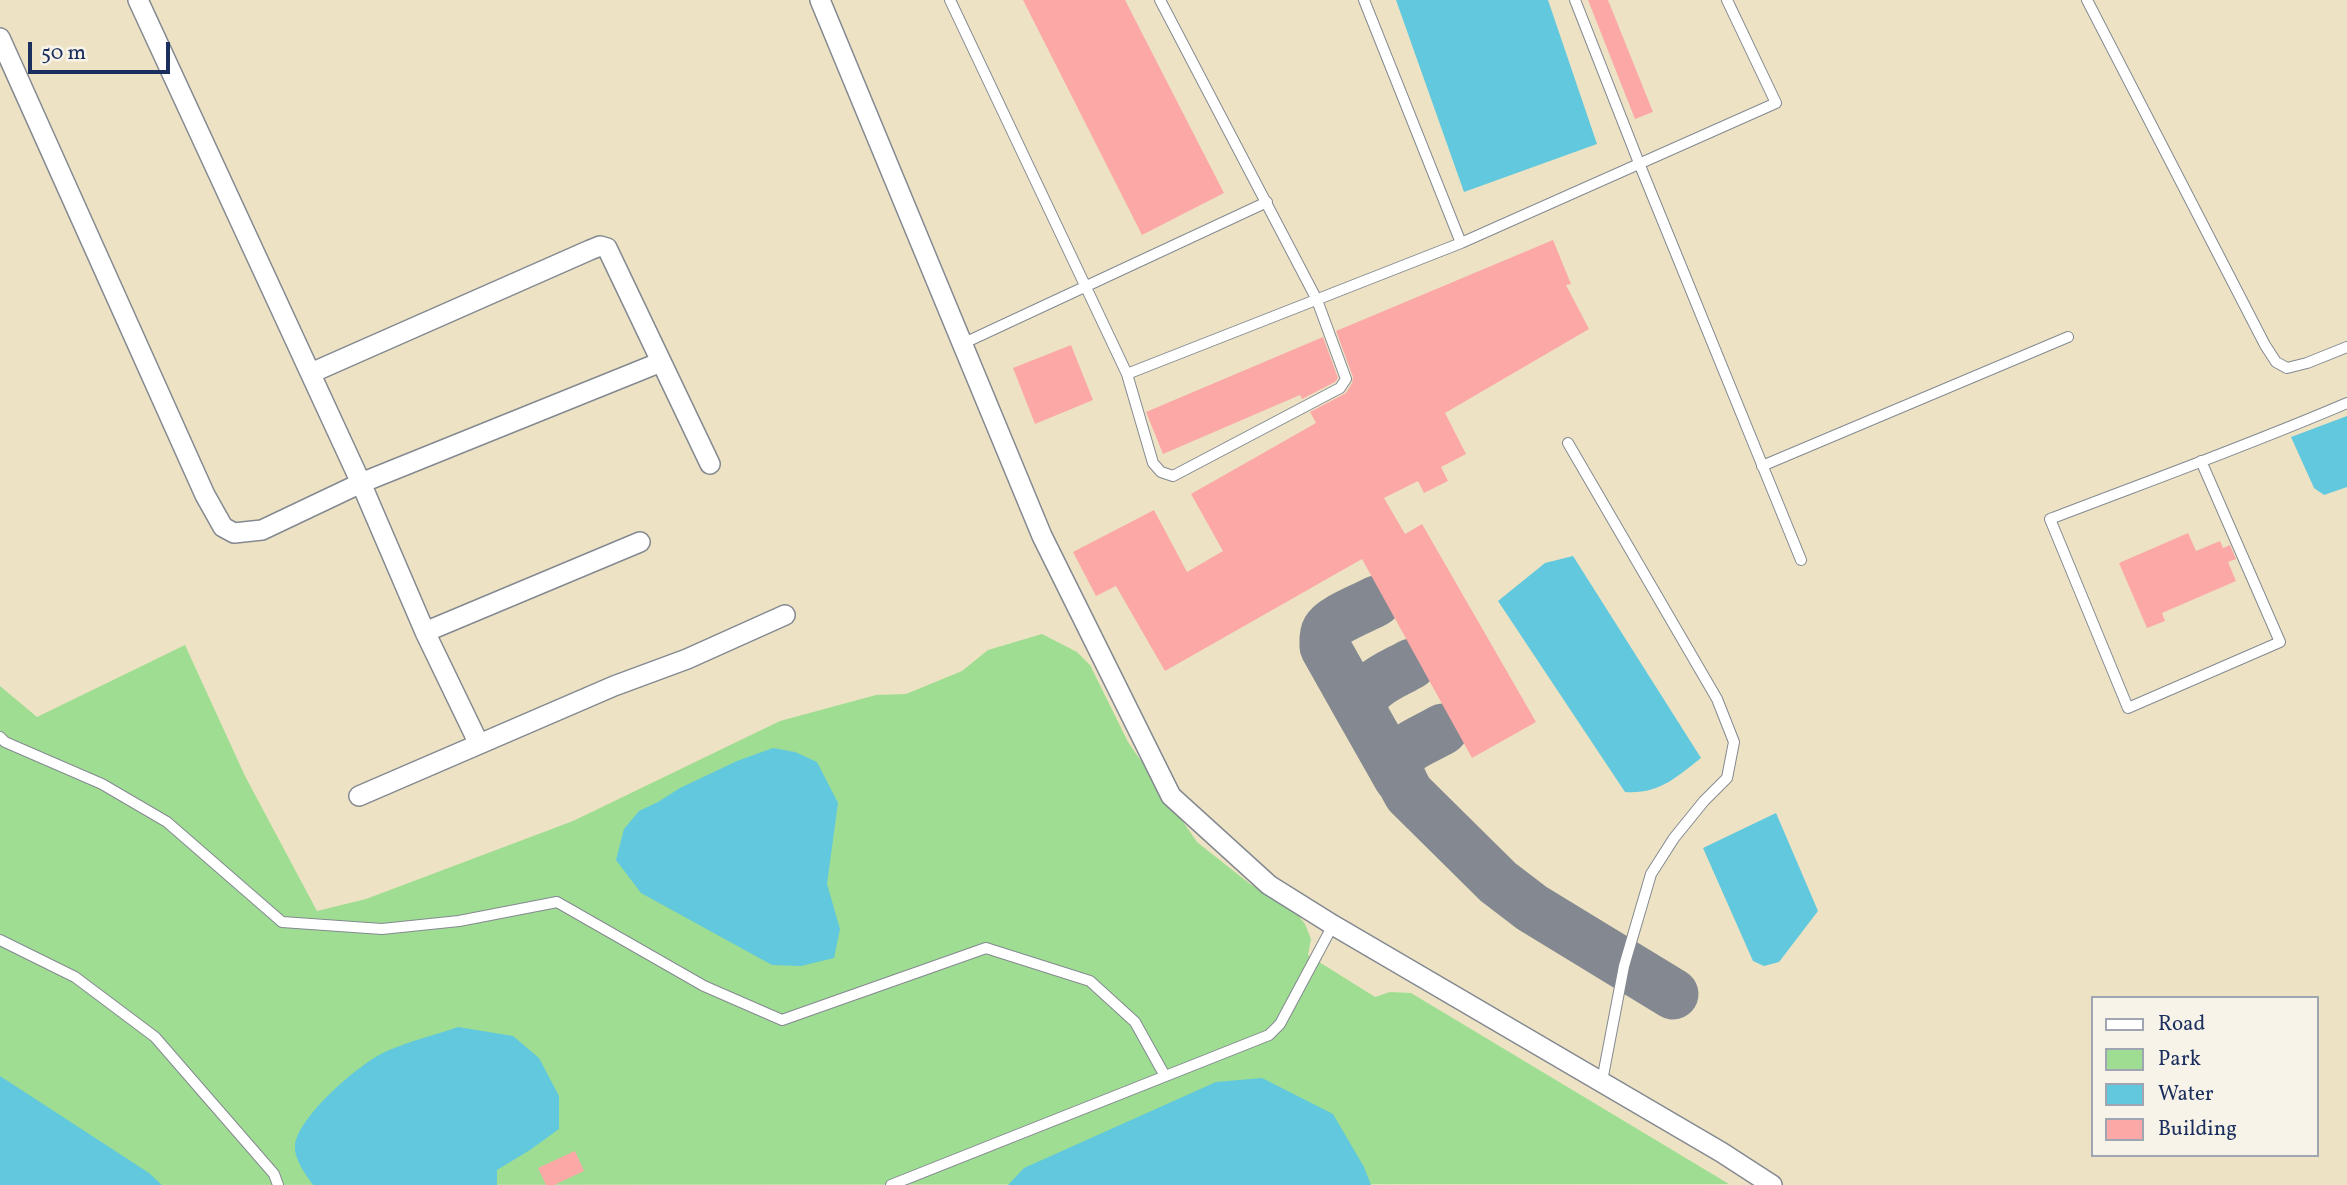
<!DOCTYPE html>
<html>
<head>
<meta charset="utf-8">
<style>
	body { margin:0 }
	#map { position:relative; width:2347px; height:1185px; overflow:hidden; background:#ede3c4; font-family:Vollkorn,serif }
	canvas { display:block }
	.legend { position:absolute; left:2091px; top:996px; width:228px; height:161px; box-sizing:border-box; background:#f7f3e8; border:2px solid #9fa5b1; margin:0; padding:9px 12px; list-style:none; font-size:21px; color:#1b2f5e }
	.legend li { display:flex; align-items:center; gap:14px; height:35px }
	.legend b { width:35px; border:2px solid #9fa5b1 }
	.scale { position:absolute; left:28px; top:42px; width:142px; height:32px; box-sizing:border-box; border:4px solid #1b2f5e; border-top:0; padding-left:9px; font-size:21px; line-height:24px; white-space:nowrap; color:#1b2f5e; -webkit-text-stroke:5px #f7f3e8; paint-order:stroke }
</style>
</head>
<body>
<div id="map">
<canvas width="2347" height="1185"></canvas>
<ul class="legend">
<li><b style="height:9px;background:#fff"></b>Road</li>
<li><b style="height:19px;background:#9fdd92"></b>Park</li>
<li><b style="height:19px;background:#61c8dd"></b>Water</li>
<li><b style="height:19px;background:#fba8a7"></b>Building</li>
</ul>
<div class="scale">50 m</div>
</div>
<script>
const ctx = document.querySelector('canvas').getContext('2d');
ctx.lineJoin = 'round';
function fill(path, color) { ctx.fillStyle = color; ctx.fill(path, 'evenodd'); }
function stroke(path, color, width, dash) { ctx.strokeStyle = color; ctx.lineWidth = width; ctx.lineCap = dash ? 'butt' : 'round'; ctx.setLineDash(dash || []); ctx.stroke(path); }
const green = new Path2D(`
	M 1042,634 L 1077,652 L 1090,665 L 1128,742 L 1197,842 L 1250,884 L 1294,910 L 1305,924 L 1311,939 L 1308,955 L 1375,997 L 1390,992 L 1411,993 L 1729,1184 L 0,1185 L 0,686 L 37,717 L 185,645 L 245,776 L 317,911 L 366,899 L 573,821 L 780,721 L 876,695 L 906,694 L 962,671 L 988,650 Z`);
const water = new Path2D(`
	M 1396,0 L 1548,0 L 1597,144 L 1464,192 Z
	M 2347,416 L 2347,487 L 2324,495 L 2314,488 L 2291,437 Z
	M 1573,556 L 1701,758 C 1675,778 1660,794 1625,792 L 1498,601 L 1545,563 Z
	M 773,748 L 795,752 L 817,762 L 838,803 L 827,884 L 840,929 L 834,958 L 801,966 L 772,965 L 641,893 L 616,860 L 624,829 L 639,811 L 658,802 L 680,788 L 737,761 Z
	M 1776,813 L 1818,911 L 1779,962 L 1764,966 L 1753,961 L 1703,848 Z
	M 458,1027 L 513,1036 L 539,1058 L 559,1096 L 559,1129 L 530,1150 L 497,1170 L 497,1185 L 313,1185 C 306,1175 294,1159 295,1146 C 297,1117 361,1062 387,1051 C 410,1041 435,1035 458,1027 Z
	M 0,1076 L 149,1173 L 162,1185 L 0,1185 Z
	M 1262,1078 L 1333,1114 L 1364,1167 L 1371,1185 L 1008,1185 L 1024,1168 L 1216,1082 Z`);
const taxiway = new Path2D(`
	M 1361,711 L 1325,647 C 1325,642 1324,635 1327,630 C 1333,619 1364,608 1376,601
	M 1443,729 C 1408,749 1383,751 1409,794 L 1498,882 L 1532,908 L 1673,994
	M 1399,778 L 1361,711 C 1361,685 1392,675 1411,664`);
const building = new Path2D(`
	M 1023,0 L 1125,0 L 1224,193 L 1142,235 Z
	M 1588,0 L 1608,0 L 1653,112 L 1635,119 Z
	M 1553,240 L 1571,284 L 1566,285 L 1589,329 L 1445,413 L 1466,454 L 1441,467 L 1448,481 L 1424,493 L 1418,481 L 1384,498 L 1405,534 L 1422,524 L 1536,722 L 1472,758 L 1362,559 L 1165,671 L 1116,586 L 1096,596 L 1073,552 L 1154,510 L 1187,572 L 1223,551 L 1191,494 L 1316,423 L 1310,412 L 1346,393 L 1352,383 L 1353,377 L 1336,331 Z
	M 1323,337 L 1338,378 L 1335,382 L 1302,399 L 1300,395 L 1163,454 L 1146,412 Z
	M 1071,345 L 1093,400 L 1035,424 L 1013,368 Z
	M 2188,533 L 2196,551 L 2220,541 L 2223,548 L 2230,545 L 2236,559 L 2228,562 L 2236,581 L 2162,613 L 2165,621 L 2147,628 L 2119,563 Z
	M 575,1151 L 584,1171 L 554,1185 L 546,1185 L 538,1168 Z`);
const service = new Path2D(`
	M 950,0 L 1127,374 L 1461,243
	M 1364,0 L 1461,243 L 1776,103 L 1727,0
	M 1575,0 L 1639,163 L 1801,560
	M 2087,0 L 2265,345 L 2276,362 L 2287,368 L 2307,363 L 2347,347
	M 962,344 L 1267,202
	M 1127,374 L 1153,463 L 1161,472 L 1173,476 L 1340,388 L 1346,379 L 1317,300 L 1160,0
	M 1568,443 L 1717,699 L 1734,742 L 1727,778 L 1704,801 L 1674,838 L 1651,874 L 1624,966 L 1602,1081
	M 2201,461 L 2280,642 L 2128,708 L 2050,519 C 2149,481 2249,445 2347,403
	M 1762,466 L 2068,337
	M 0,737 L 5,742 L 102,784 L 167,822 L 282,922 L 382,929 L 459,921 L 557,902 L 704,986 L 782,1020 L 986,948 L 1090,981 L 1135,1022 L 1165,1076
	M 0,940 L 75,977 L 155,1037 L 274,1174 L 278,1185
	M 891,1185 L 1269,1035 L 1280,1024 L 1333,925`);
const minor = new Path2D(`
	M 138,0 L 361,483 L 425,632 L 479,744
	M 820,0 L 1042,536 L 1171,796 L 1269,885 L 1333,925 L 1721,1152 L 1772,1185
	M 0,38 L 205,495 L 223,527 L 234,533 L 262,530 L 361,483 L 661,362
	M 311,373 L 590,250 L 600,246 L 607,248 L 710,464
	M 425,632 L 640,542
	M 359,796 L 614,686 L 687,659 L 785,615`);
fill(green, '#9fdd92');
fill(water, '#61c8dd');
stroke(taxiway, '#848991', 51);
fill(building, '#fba8a7');
stroke(service, '#848991', 12);
stroke(minor, '#848991', 22);
stroke(service, '#fff', 10);
stroke(minor, '#fff', 19);
</script>
</body>
</html>
